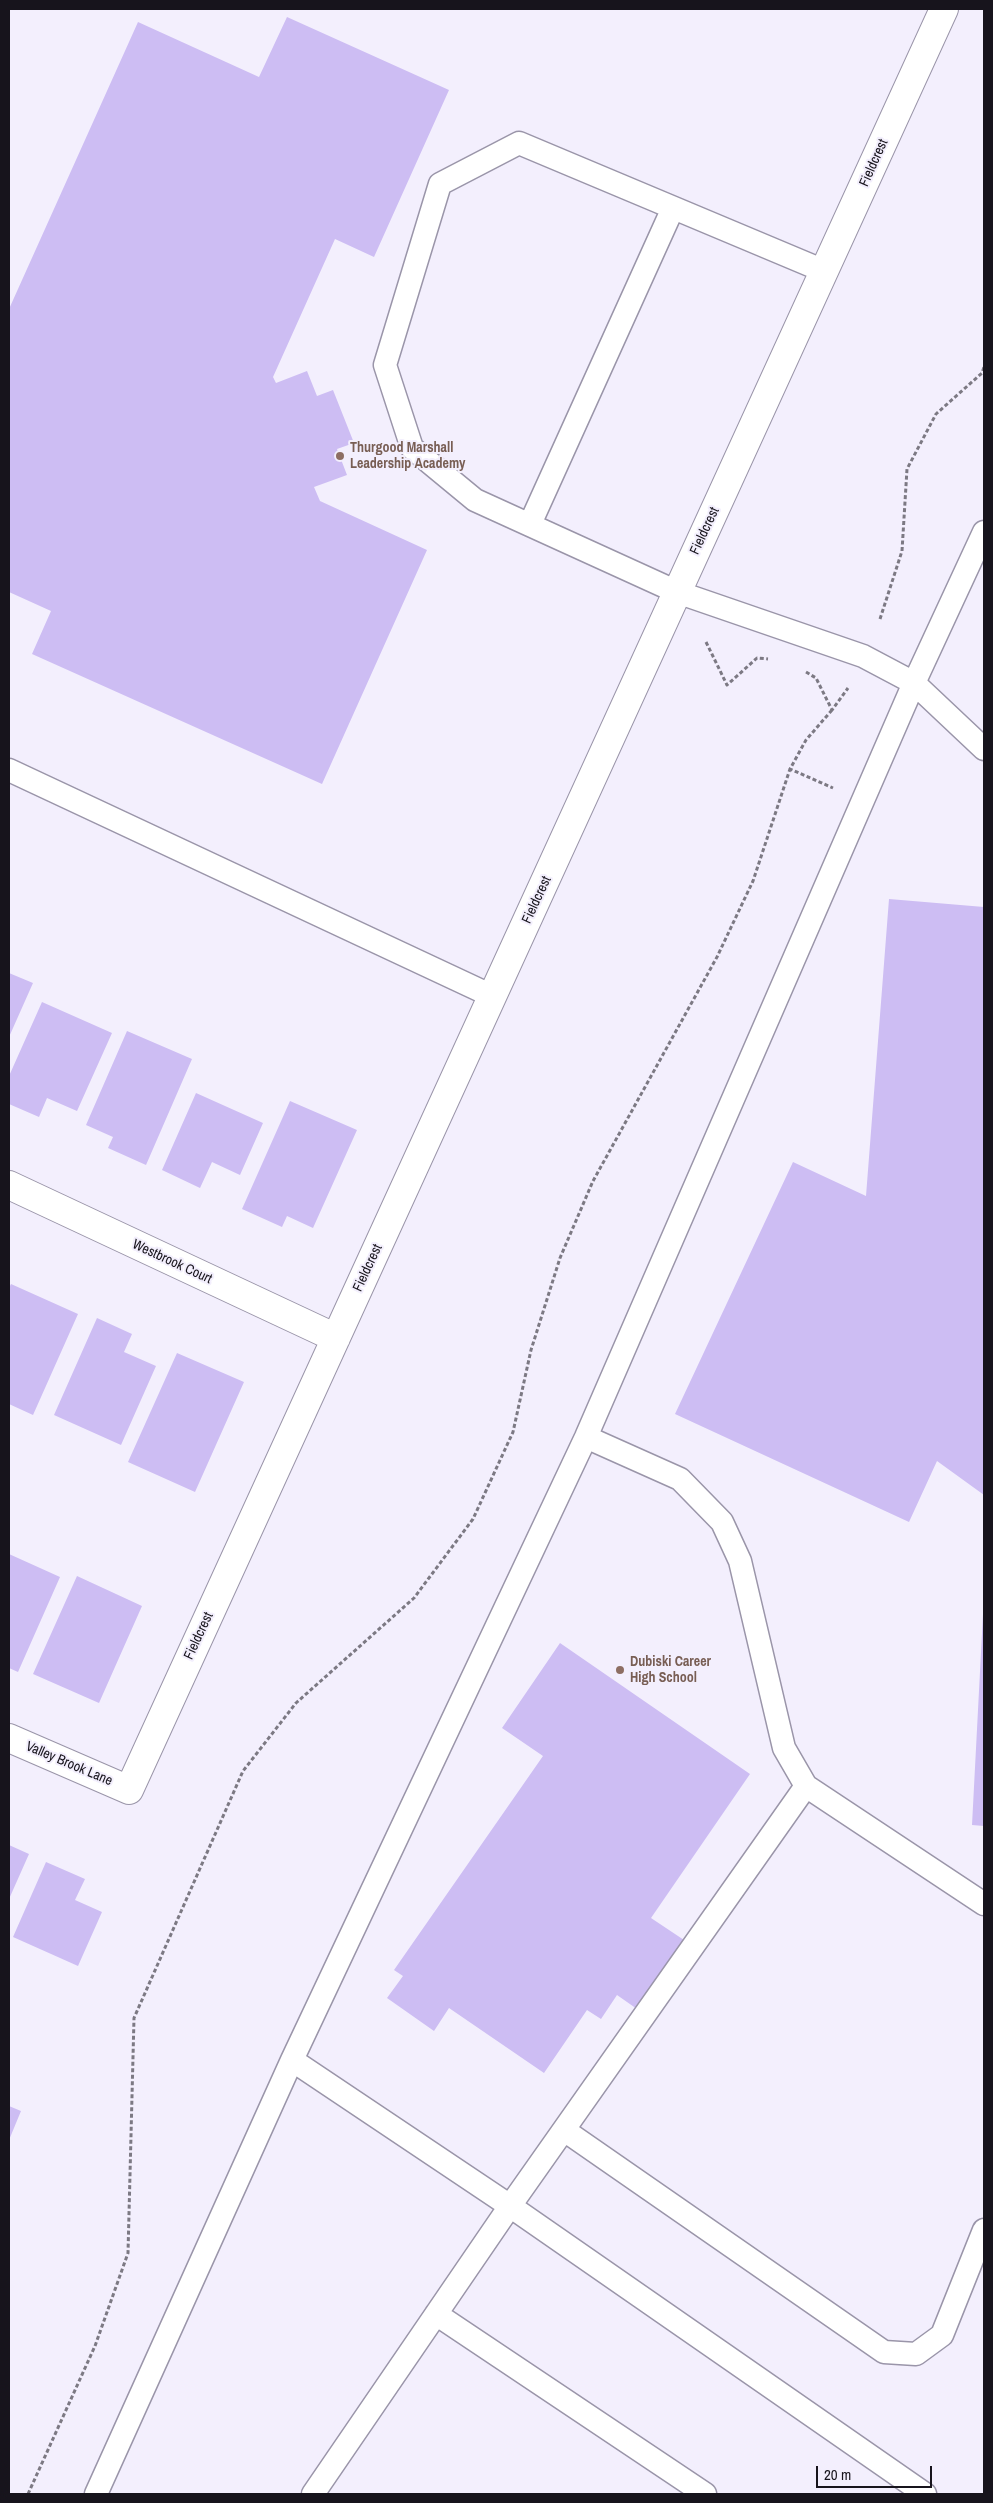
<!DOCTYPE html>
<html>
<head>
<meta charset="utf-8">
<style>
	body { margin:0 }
	#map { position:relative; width:993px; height:2503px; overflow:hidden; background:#f3effd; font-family:"Archivo Narrow",sans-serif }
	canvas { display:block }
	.frame { position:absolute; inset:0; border:10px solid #17141c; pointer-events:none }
	.scale { position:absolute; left:816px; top:2466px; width:116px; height:22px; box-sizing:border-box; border:2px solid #17141c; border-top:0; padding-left:6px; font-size:15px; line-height:18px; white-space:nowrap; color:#17141c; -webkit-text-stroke:4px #f3effd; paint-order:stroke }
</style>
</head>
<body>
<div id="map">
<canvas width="993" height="2503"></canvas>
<div class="frame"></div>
<div class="scale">20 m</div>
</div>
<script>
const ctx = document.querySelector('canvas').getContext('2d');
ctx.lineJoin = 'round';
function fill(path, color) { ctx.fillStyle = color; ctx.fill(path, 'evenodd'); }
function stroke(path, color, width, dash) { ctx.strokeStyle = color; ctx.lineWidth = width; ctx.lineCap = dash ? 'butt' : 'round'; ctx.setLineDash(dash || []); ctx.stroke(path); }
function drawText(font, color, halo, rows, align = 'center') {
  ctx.font = font + ' "Archivo Narrow",sans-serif'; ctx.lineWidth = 4; ctx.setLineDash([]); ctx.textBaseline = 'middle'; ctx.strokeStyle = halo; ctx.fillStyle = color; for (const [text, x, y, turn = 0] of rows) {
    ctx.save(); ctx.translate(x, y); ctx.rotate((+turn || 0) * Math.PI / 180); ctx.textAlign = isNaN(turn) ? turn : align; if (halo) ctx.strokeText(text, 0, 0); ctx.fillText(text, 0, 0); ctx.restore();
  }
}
const building = new Path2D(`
	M 287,17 L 449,90 L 374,257 L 335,239 L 273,377 L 276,383 L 307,371 L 317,396 L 333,390 L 354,443 L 337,449 L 347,475 L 314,487 L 320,501 L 427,550 L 322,784 L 32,654 L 51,611 L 9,592 L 9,309 L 138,22 L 259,77 Z
	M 889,899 L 984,907 L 984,1495 L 937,1461 L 909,1522 L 675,1414 L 793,1162 L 866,1196 Z
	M 9,973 L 33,983 L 9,1037 Z
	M 42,1002 L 112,1033 L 77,1111 L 47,1098 L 39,1117 L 9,1104 L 9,1076 Z
	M 127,1031 L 192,1059 L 146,1165 L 108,1148 L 113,1137 L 86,1125 Z
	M 196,1093 L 263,1123 L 240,1175 L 212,1162 L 200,1188 L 162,1170 Z
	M 290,1101 L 357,1130 L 313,1228 L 287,1216 L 282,1227 L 242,1209 Z
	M 11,1284 L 78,1314 L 33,1415 L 9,1404 L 9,1288 Z
	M 97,1318 L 132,1334 L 124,1352 L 156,1366 L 121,1445 L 54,1415 Z
	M 177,1353 L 244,1382 L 195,1492 L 128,1462 Z
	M 9,1554 L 60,1577 L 18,1672 L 9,1668 Z
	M 77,1576 L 142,1606 L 99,1703 L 33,1674 Z
	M 983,1614 L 984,1614 L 984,1826 L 972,1825 Z
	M 560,1643 L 750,1774 L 651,1918 L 684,1940 L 637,2009 L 617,1995 L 601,2019 L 587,2010 L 544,2073 L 449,2008 L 434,2031 L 387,1998 L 403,1976 L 394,1970 L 543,1756 L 502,1728 Z
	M 9,1845 L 29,1854 L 9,1899 Z
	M 46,1862 L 85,1879 L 75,1900 L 102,1912 L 78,1966 L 13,1937 Z
	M 9,2106 L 21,2111 L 9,2140 Z`);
const path = new Path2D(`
	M 880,619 L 902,551 L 907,469 L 936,414 L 982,373 L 984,367
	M 706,642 L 727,685 L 757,658 L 768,659
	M 806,672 L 816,678 L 832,710 L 848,688
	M 832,710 L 806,740 L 790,769 L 833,788
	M 28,2494 L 95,2346 L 128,2253 L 134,2018 L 243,1771 L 296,1703 L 414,1598 L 473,1519 L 513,1432 L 531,1350 L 560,1258 L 593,1181 L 717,957 L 753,881 L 790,769`);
const service = new Path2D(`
	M 824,271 L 519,143 L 440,184 L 385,365 L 412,448 L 475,500 L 677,592 L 863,656 L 914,683 L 984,749
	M 530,524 L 673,208
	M 9,770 L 492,996
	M 586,1437 L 680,1479 L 722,1522 L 740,1561 L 784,1748 L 806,1786 L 984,1904
	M 292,2060 L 510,2206 L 925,2494
	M 564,2130 L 884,2352 L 916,2354 L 942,2335 L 984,2230
	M 436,2314 L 705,2494
	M 96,2494 L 292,2060 L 586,1437 L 914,683 L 984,532
	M 313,2494 L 510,2206 L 806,1786`);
const minor = new Path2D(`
	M 9,1185 L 336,1338
	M 9,1738 L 129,1790 L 944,9`);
const markers = [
	[340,456,5,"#8d6e63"],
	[620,1670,5,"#8d6e63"]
];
const streetNames = [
	["Fieldcrest",874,163,-66],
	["Fieldcrest",705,531,-65],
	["Fieldcrest",537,900,-65],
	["Westbrook Court",172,1262,25],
	["Fieldcrest",368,1268,-65],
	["Fieldcrest",199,1636,-65],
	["Valley Brook Lane",69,1764,23]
];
const educationNames = [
	["Thurgood Marshall",350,448],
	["Leadership Academy",350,464],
	["Dubiski Career",630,1662],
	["High School",630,1678]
];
fill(building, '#cdbdf3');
stroke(service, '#9a95a9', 25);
stroke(minor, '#9a95a9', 30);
stroke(path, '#7c7983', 3, [4, 2.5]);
stroke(service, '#fff', 22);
stroke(minor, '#fff', 28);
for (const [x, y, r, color] of markers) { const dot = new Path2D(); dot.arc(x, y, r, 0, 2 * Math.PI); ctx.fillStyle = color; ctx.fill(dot); stroke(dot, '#f3effd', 2); }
drawText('14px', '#17141c', '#f3effd', streetNames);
drawText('bold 14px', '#785e54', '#f3effd', educationNames, 'left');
</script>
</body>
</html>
